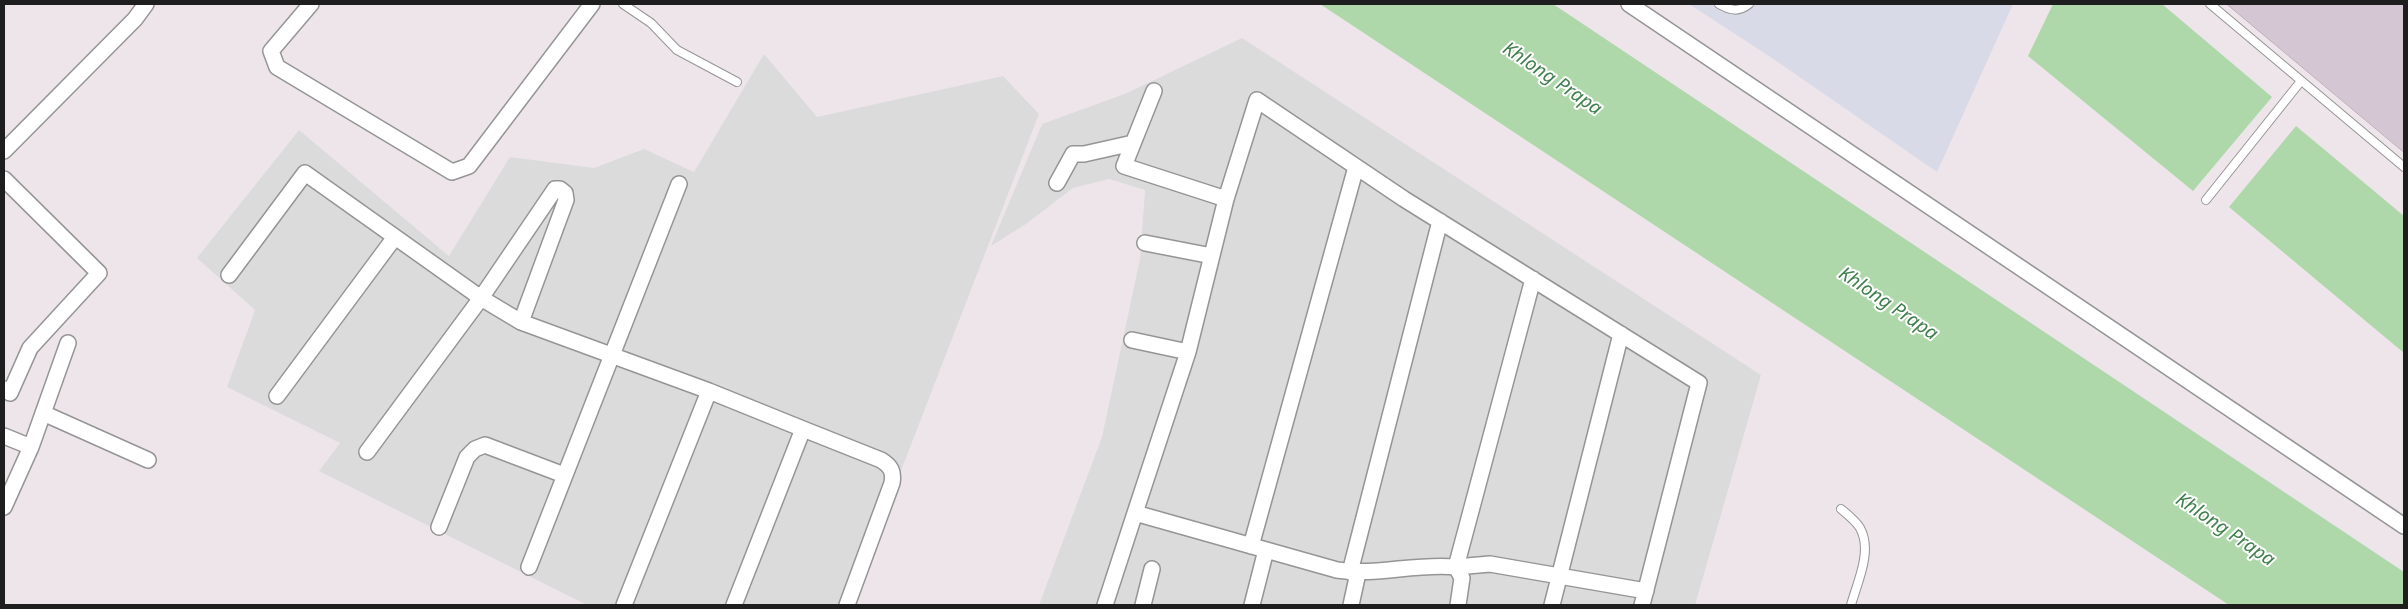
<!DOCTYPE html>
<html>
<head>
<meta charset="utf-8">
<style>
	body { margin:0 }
	#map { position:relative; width:2408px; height:609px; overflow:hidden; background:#eee5eb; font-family:"Noto Sans",sans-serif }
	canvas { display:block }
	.frame { position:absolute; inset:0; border:5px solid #1e1e1e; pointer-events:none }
</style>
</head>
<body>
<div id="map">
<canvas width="2408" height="609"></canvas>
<div class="frame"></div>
</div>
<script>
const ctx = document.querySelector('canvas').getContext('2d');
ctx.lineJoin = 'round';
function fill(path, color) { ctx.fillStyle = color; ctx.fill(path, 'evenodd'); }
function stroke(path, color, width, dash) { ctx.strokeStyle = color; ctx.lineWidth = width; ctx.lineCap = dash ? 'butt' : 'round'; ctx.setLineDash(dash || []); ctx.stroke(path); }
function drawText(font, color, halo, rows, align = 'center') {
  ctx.font = font + ' "Noto Sans",sans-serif'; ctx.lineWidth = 4; ctx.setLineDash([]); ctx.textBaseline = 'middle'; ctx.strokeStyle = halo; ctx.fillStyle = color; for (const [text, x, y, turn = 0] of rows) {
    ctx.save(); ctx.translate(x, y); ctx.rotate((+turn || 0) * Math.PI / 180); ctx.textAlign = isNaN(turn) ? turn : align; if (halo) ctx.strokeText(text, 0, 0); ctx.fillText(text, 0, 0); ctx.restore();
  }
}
const residential = new Path2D(`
	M 1242,38 L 1761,375 L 1695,605 L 1039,605 L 1102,437 L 1140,259 L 1145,190 L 1109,179 L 1073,188 L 1026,224 L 991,246 L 1042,124 L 1127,93 Z
	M 764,54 L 817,117 L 1003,76 L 1039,114 L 849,605 L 587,605 L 319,471 L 340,443 L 227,387 L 255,310 L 197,258 L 299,130 L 449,256 L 510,157 L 594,168 L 644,149 L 694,172 Z`);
const industrial = new Path2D(`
	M 1689,4 L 2013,4 L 1937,172 L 1772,58 Z`);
const water = new Path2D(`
	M 1320,4 L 1553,4 L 2404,572 L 2404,605 L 2229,605 Z
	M 2053,4 L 2162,4 L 2272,97 L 2193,191 L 2028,56 Z
	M 2296,126 L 2404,216 L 2404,353 L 2229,207 Z`);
const building = new Path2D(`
	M 2227,4 L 2404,4 L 2404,152 Z`);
const lane = new Path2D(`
	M 623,4 L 651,23 L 677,50 L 737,82
	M 1719,4 C 1731,11 1739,12 1749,4
	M 2210,4 L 2404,167
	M 2206,200 L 2301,81
	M 1841,509 C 1847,514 1856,521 1860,528 C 1873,551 1857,583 1851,605`);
const street = new Path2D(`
	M 311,4 L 271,51 L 277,67 L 452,172 L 469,166 L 592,4
	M 1629,4 L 2404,526
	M 4,151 L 135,19 L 146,4
	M 4,179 L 99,273 L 30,348 L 10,393 L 4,389
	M 1057,183 L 1073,154 L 1084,154 L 1133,143
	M 1226,199 L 1257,100 L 1404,199 L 1699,383 L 1642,605
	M 1145,243 L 1212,256
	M 229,275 L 305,173 L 481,298 L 521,322 L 709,391 L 803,429 L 734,605
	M 1533,279 L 1456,567 L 1490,564 L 1646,591
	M 1132,340 L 1188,352
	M 277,396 L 395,237
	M 43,413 L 148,460
	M 803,429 L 881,460 C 891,466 894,472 892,483 L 847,605
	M 4,436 L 31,447
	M 367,452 L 481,298 L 553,192 L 555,189 L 560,189 L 565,193 L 566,200 L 521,322
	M 4,507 L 31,447 L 68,343
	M 1135,513 L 1188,352 L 1226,199 L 1124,166 L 1154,91
	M 439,527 L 467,457 L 475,449 L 485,445 L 564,475
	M 1251,546 L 1356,167
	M 529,567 L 679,184
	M 1350,572 L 1440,221
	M 624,605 L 709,391
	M 1105,605 L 1135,513 L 1337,570 C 1376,576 1415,563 1456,567 L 1462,578 L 1458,605
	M 1143,605 L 1152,569
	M 1252,605 L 1266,550
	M 1351,605 L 1358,573
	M 1552,605 L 1621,334`);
const waterNames = [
	["Khlong Prapa",1552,79,34],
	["Khlong Prapa",1888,304,34],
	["Khlong Prapa",2225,530,34]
];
fill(residential, '#dcdbdc');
fill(industrial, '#d8dae7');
fill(water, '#aed8aa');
fill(building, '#d4c6d3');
stroke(building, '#bea9bc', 1);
stroke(lane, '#959595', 10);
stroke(street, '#959595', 18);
stroke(lane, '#fff', 8);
stroke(street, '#fff', 15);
drawText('italic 19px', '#42804e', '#fff', waterNames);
</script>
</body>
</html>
